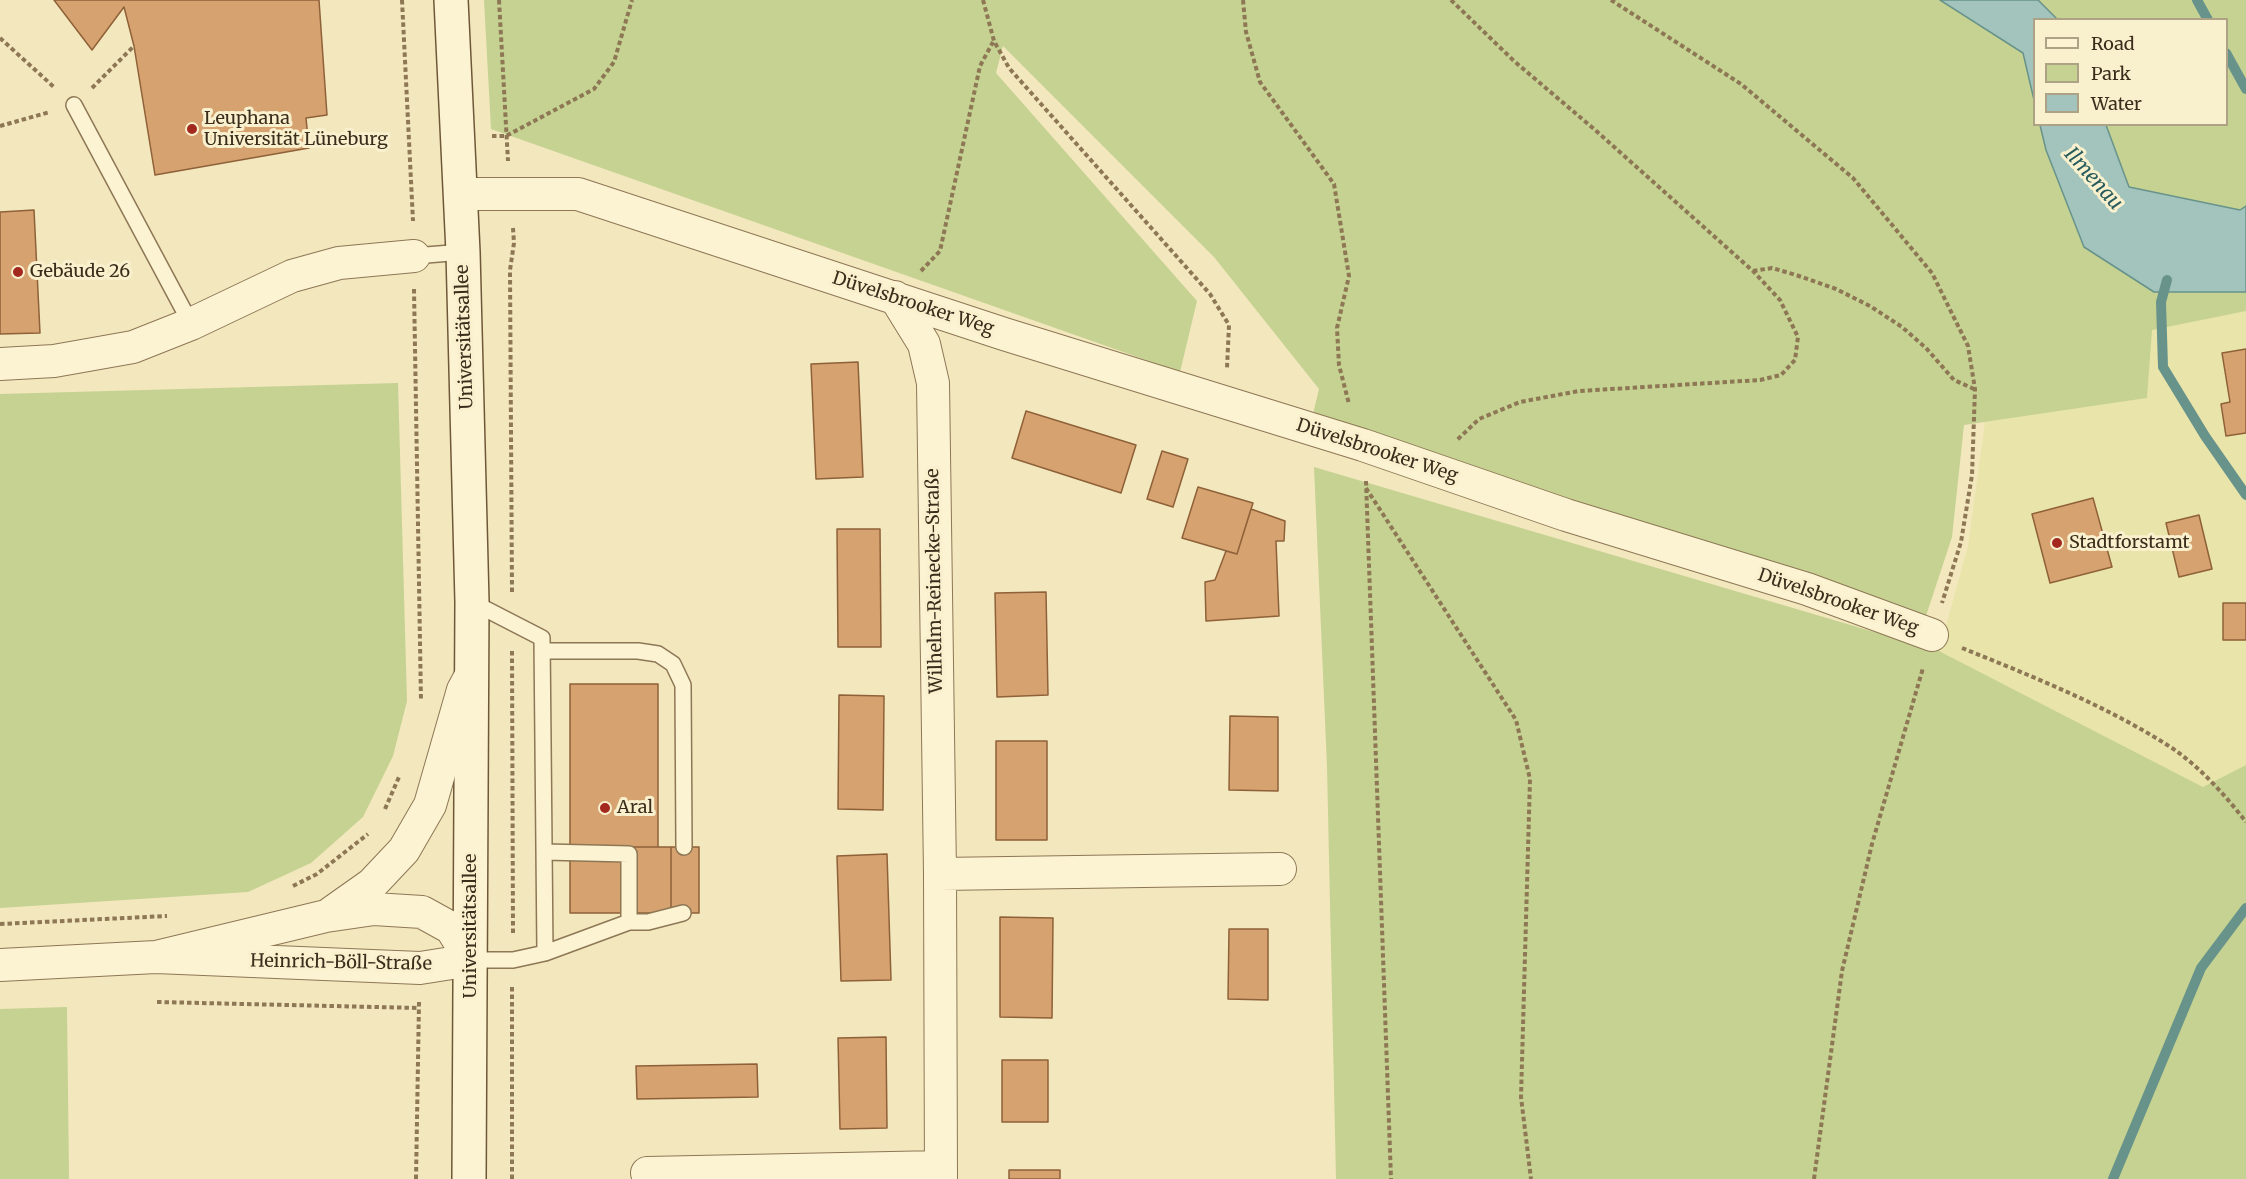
<!DOCTYPE html>
<html>
<head>
<meta charset="utf-8">
<style>
	body { margin:0 }
	#map { position:relative; width:2246px; height:1179px; overflow:hidden; background:#f3e7be; font-family:Merriweather,serif }
	canvas { display:block }
	.legend { position:absolute; left:2033px; top:18px; width:195px; height:108px; box-sizing:border-box; background:#f9f0ce; border:2px solid #ada286; margin:0; padding:8px 10px; list-style:none; font-size:18px; color:#3b2d1b }
	.legend li { display:flex; align-items:center; gap:12px; height:30px }
	.legend b { width:30px; border:2px solid #ada286 }
</style>
</head>
<body>
<div id="map">
<canvas width="2246" height="1179"></canvas>
<ul class="legend">
<li><b style="height:8px;background:#fcf3d2"></b>Road</li>
<li><b style="height:16px;background:#c5d291"></b>Park</li>
<li><b style="height:16px;background:#a2c4bc"></b>Water</li>
</ul>
</div>
<script>
const ctx = document.querySelector('canvas').getContext('2d');
ctx.lineJoin = 'round';
function fill(path, color) { ctx.fillStyle = color; ctx.fill(path, 'evenodd'); }
function stroke(path, color, width, dash) { ctx.strokeStyle = color; ctx.lineWidth = width; ctx.lineCap = dash ? 'butt' : 'round'; ctx.setLineDash(dash || []); ctx.stroke(path); }
function drawText(font, color, halo, rows, align = 'center') {
  ctx.font = font + ' Merriweather,serif'; ctx.lineWidth = 6; ctx.setLineDash([]); ctx.textBaseline = 'middle'; ctx.strokeStyle = halo; ctx.fillStyle = color; for (const [text, x, y, turn = 0] of rows) {
    ctx.save(); ctx.translate(x, y); ctx.rotate((+turn || 0) * Math.PI / 180); ctx.textAlign = isNaN(turn) ? turn : align; if (halo) ctx.strokeText(text, 0, 0); ctx.fillText(text, 0, 0); ctx.restore();
  }
}
const farmland = new Path2D(`
	M 2154,292 L 2246,293 L 2246,765 L 2203,787 L 1939,651 L 1968,546 L 1985,422 L 2147,398 Z`);
const green = new Path2D(`
	M 484,0 L 2246,0 L 2246,311 L 2152,330 L 2147,398 L 1964,425 L 1952,537 L 1926,616 L 1313,414 L 1319,389 L 1214,257 L 1003,46 L 996,73 L 1197,301 L 1180,372 L 491,129 ZM 2034,20 L 2226,20 L 2226,124 L 2034,124 Z
	M 398,383 L 407,701 L 393,756 L 363,817 L 311,863 L 248,892 L 0,908 L 0,394 Z
	M 1314,467 L 1939,651 L 2203,787 L 2246,765 L 2246,1179 L 1336,1179 L 1327,766 Z
	M 67,1007 L 69,1179 L 0,1179 L 0,1009 Z`);
const water = new Path2D(`
	M 1940,0 L 2038,0 L 2057,19 L 2034,20 L 2034,100 L 2023,53 Z
	M 2040,125 L 2106,125 L 2129,187 L 2240,210 L 2246,206 L 2246,292 L 2154,292 L 2084,247 L 2046,150 Z`);
const stream = new Path2D(`
	M 2197,0 L 2208,20
	M 2226,53 L 2246,89
	M 2167,280 L 2161,302 L 2163,367 L 2205,436 L 2246,495
	M 2113,1179 L 2201,968 L 2246,908`);
const building = new Path2D(`
	M 54,0 L 319,0 L 327,115 L 306,118 L 309,148 L 155,175 L 134,46 L 124,7 L 92,50 Z
	M 34,210 L 40,333 L 0,334 L 0,212 Z
	M 2246,349 L 2246,433 L 2226,436 L 2221,404 L 2230,402 L 2222,353 Z
	M 858,362 L 863,477 L 816,479 L 811,364 Z
	M 1026,411 L 1136,445 L 1121,493 L 1012,458 Z
	M 1162,451 L 1188,459 L 1173,507 L 1147,499 Z
	M 1198,487 L 1253,503 L 1237,554 L 1182,538 Z
	M 2093,498 L 2112,567 L 2050,583 L 2032,514 Z
	M 1251,509 L 1285,521 L 1284,541 L 1276,541 L 1279,616 L 1206,621 L 1205,582 L 1215,580 L 1226,551 L 1237,554 Z
	M 2199,515 L 2212,569 L 2179,577 L 2166,523 Z
	M 837,529 L 880,529 L 881,647 L 838,647 Z
	M 1046,592 L 1048,695 L 997,697 L 995,593 Z
	M 2223,603 L 2246,603 L 2246,640 L 2223,640 Z
	M 570,684 L 658,684 L 658,847 L 570,847 Z
	M 839,695 L 884,696 L 883,810 L 838,809 Z
	M 1230,716 L 1278,717 L 1278,791 L 1229,790 Z
	M 996,741 L 1047,741 L 1047,840 L 996,840 Z
	M 570,847 L 671,847 L 671,913 L 570,913 Z
	M 671,847 L 699,847 L 699,913 L 671,913 Z
	M 887,854 L 891,980 L 841,981 L 837,856 Z
	M 1000,917 L 1053,918 L 1052,1018 L 1000,1017 Z
	M 1229,929 L 1268,929 L 1268,1000 L 1228,999 Z
	M 886,1037 L 887,1128 L 840,1129 L 838,1038 Z
	M 1002,1060 L 1048,1060 L 1048,1122 L 1002,1122 Z
	M 757,1064 L 758,1097 L 637,1099 L 636,1066 Z
	M 1009,1170 L 1060,1170 L 1060,1179 L 1009,1179 Z`);
const path = new Path2D(`
	M 402,0 L 413,221
	M 499,0 L 508,161
	M 983,0 L 994,41 L 1009,68 L 1210,294 L 1229,325 L 1227,368
	M 1243,0 L 1246,32 L 1260,82 L 1334,184 L 1349,276 L 1337,328 L 1339,365 L 1349,404
	M 1451,0 L 1514,61 L 1594,129 L 1753,271 L 1780,300 L 1798,337 L 1795,360 L 1781,375 L 1760,380 L 1579,391 L 1520,402 L 1479,419 L 1456,441
	M 1611,0 L 1741,84 L 1853,178 L 1932,273 L 1968,346 L 1975,389 L 1972,475 L 1961,542 L 1942,603
	M 0,38 L 55,88
	M 92,88 L 134,46
	M 0,126 L 50,112
	M 492,136 L 506,136 L 594,89 L 614,62 L 632,0
	M 921,271 L 940,251 L 980,66 L 993,42
	M 1753,271 L 1772,268 L 1796,275 L 1836,289 L 1870,306 L 1902,327 L 1926,348 L 1954,380 L 1974,389
	M 414,289 L 421,701
	M 1366,481 L 1391,1179
	M 1366,488 L 1516,720 L 1530,779 L 1521,1097 L 1531,1179
	M 512,592 L 510,270 L 514,243 L 513,228
	M 1962,648 C 2034,677 2107,706 2172,748 C 2200,767 2226,796 2246,822
	M 512,651 L 513,934
	M 385,809 L 399,777
	M 293,886 L 317,874 L 368,834
	M 0,924 L 167,916
	M 157,1002 L 419,1008
	M 416,1179 L 419,1002
	M 512,1179 L 512,987
	M 1814,1179 L 1842,971 L 1872,844 L 1923,668`);
const service = new Path2D(`
	M 74,105 L 191,324
	M 414,256 L 463,252
	M 542,651 L 638,651 L 658,654 L 673,664 L 683,685 L 684,847
	M 545,852 L 629,854 L 629,922 L 545,953
	M 629,922 L 648,922 L 683,913
	M 471,960 L 513,960 L 545,953 L 542,638 L 472,602`);
const minor = new Path2D(`
	M 461,194 L 578,194 L 1004,334 L 1363,445 L 1566,515 L 1807,589 L 1932,635
	M 895,297 L 924,344 L 933,383 L 940,874 L 941,1179
	M 0,364 L 54,361 L 133,347 L 191,324 L 292,276 L 339,263 L 414,256
	M 940,874 L 1280,869
	M 331,913 L 372,884 L 404,850 L 430,805 L 463,690 L 470,677
	M 0,965 L 156,957 L 420,968 L 471,960 L 451,928 L 422,912 L 374,909 L 326,916 L 156,957
	M 647,1173 L 940,1167`);
const secondary = new Path2D(`
	M 451,0 L 463,252 L 472,602 L 469,1179`);
const markers = [
	[192,129,6,"#a3281e"],
	[18,272,6,"#a3281e"],
	[2057,543,6,"#a3281e"],
	[605,808,6,"#a3281e"]
];
const poiNames = [
	["Leuphana",204,119],
	["Universität Lüneburg",204,140],
	["Gebäude 26",30,272],
	["Stadtforstamt",2069,543],
	["Aral",617,808]
];
const streetNames = [
	["Düvelsbrooker Weg",913,304,18],
	["Universitätsallee",465,337,-92],
	["Düvelsbrooker Weg",1377,451,18],
	["Wilhelm-Reinecke-Straße",935,581,-91],
	["Düvelsbrooker Weg",1838,602,19],
	["Universitätsallee",471,926,-90],
	["Heinrich-Böll-Straße",341,963,1]
];
const waterNames = [
	["Ilmenau",2093,179,48]
];
fill(farmland, '#e9e4aa');
fill(green, '#c5d291');
fill(water, '#a2c4bc');
stroke(water, '#68938b', 1.5);
stroke(stream, '#68938b', 10);
fill(building, '#d5a270');
stroke(building, '#8f6138', 1.5);
stroke(service, '#8d7755', 18);
stroke(minor, '#8d7755', 34);
stroke(secondary, '#6f5838', 36);
stroke(path, '#8d7755', 4, [4.5, 3]);
stroke(service, '#fcf3d2', 15);
stroke(minor, '#fcf3d2', 32);
stroke(secondary, '#fcf3d2', 33);
for (const [x, y, r, color] of markers) { const dot = new Path2D(); dot.arc(x, y, r, 0, 2 * Math.PI); ctx.fillStyle = color; ctx.fill(dot); stroke(dot, '#f9f0ce', 2); }
drawText('18px', '#3b2d1b', '#f9f0ce', poiNames, 'left');
drawText('18px', '#3b2d1b', '#f9f0ce', streetNames);
drawText('italic 20px', '#285b5c', '#f9f0ce', waterNames);
</script>
</body>
</html>
